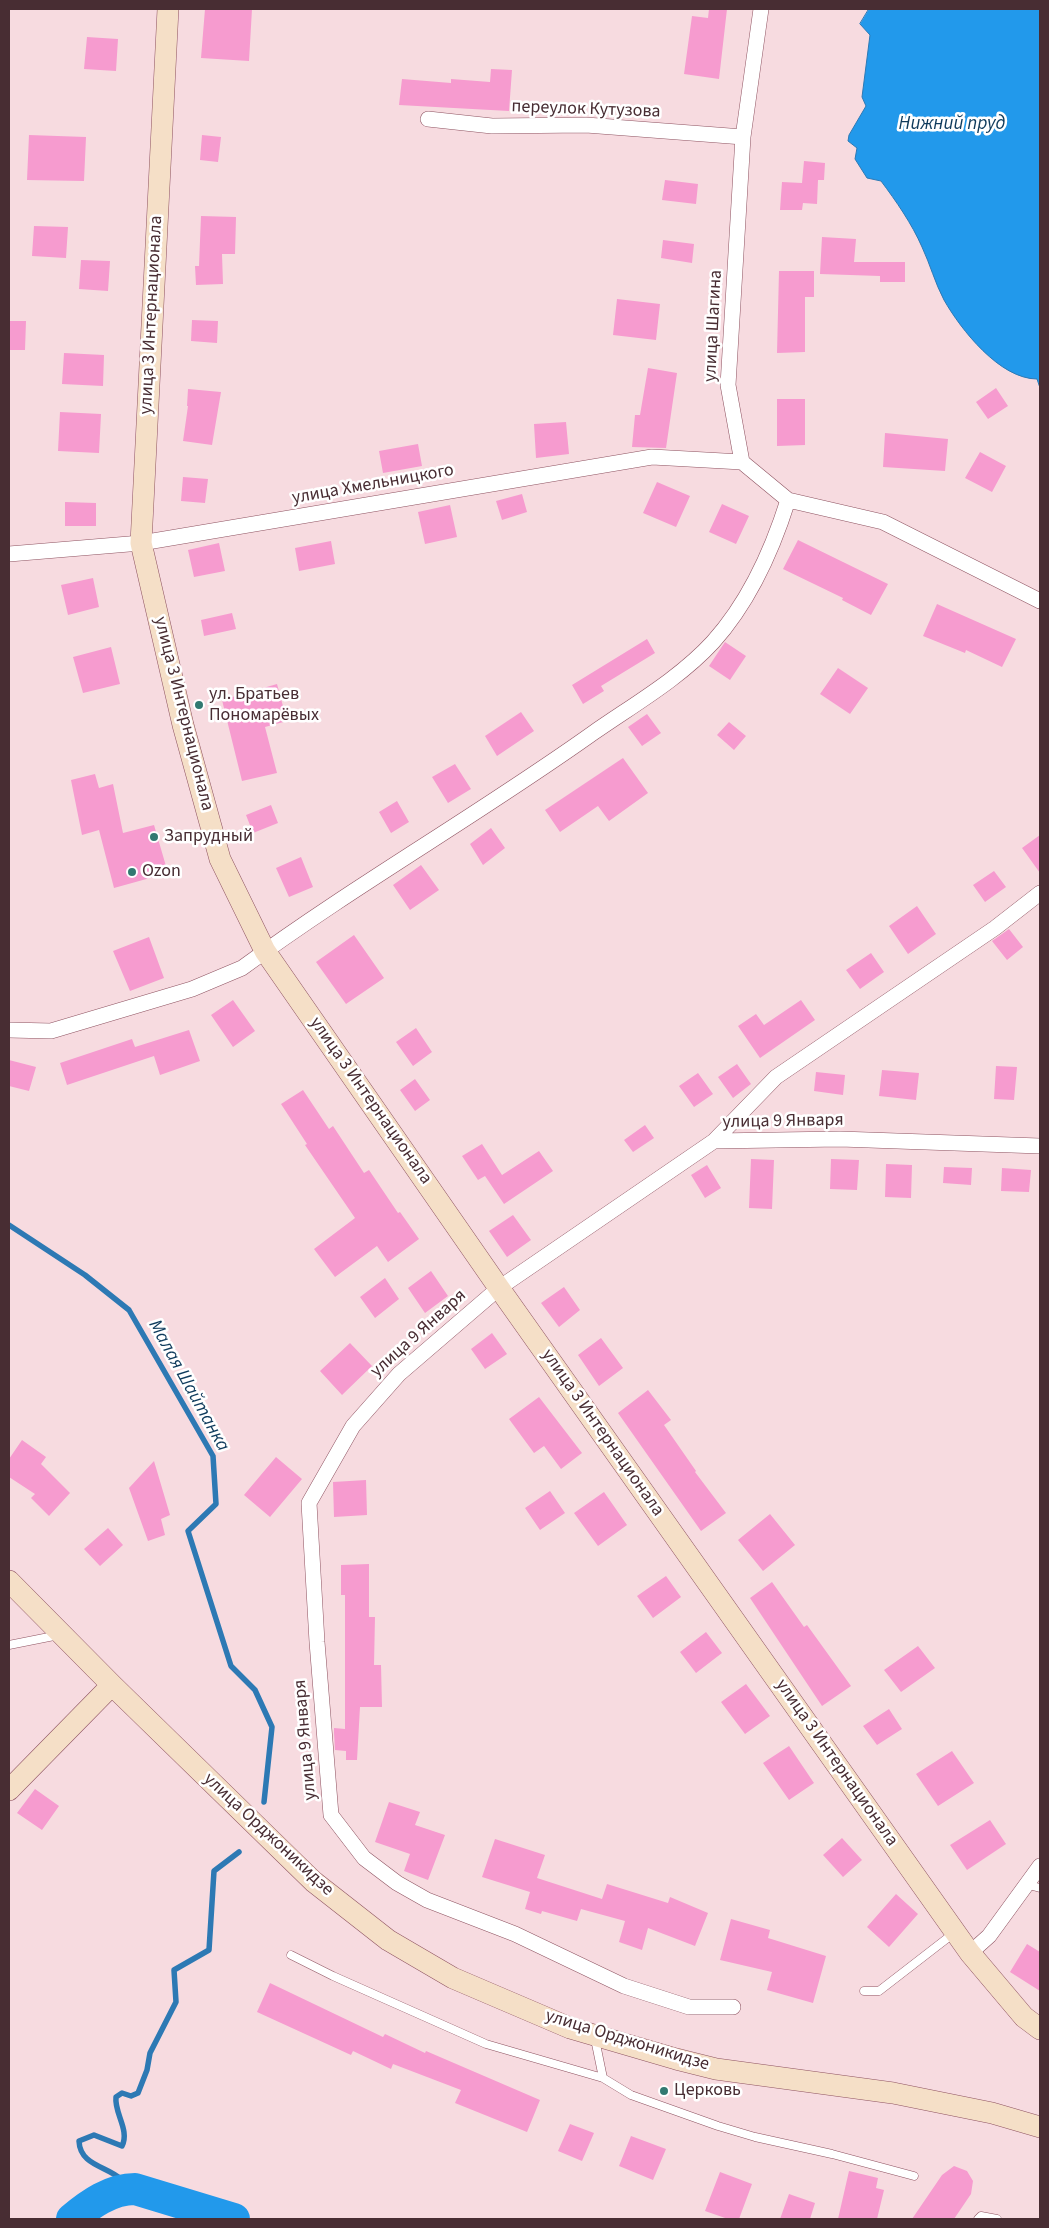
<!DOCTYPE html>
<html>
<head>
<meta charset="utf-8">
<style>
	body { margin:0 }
	#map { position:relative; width:1049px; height:2228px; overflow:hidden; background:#f7dbe0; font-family:"Source Sans 3",sans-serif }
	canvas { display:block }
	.frame { position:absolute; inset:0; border:10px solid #482d33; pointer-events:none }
</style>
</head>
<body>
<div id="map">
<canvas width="1049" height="2228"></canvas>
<div class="frame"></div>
</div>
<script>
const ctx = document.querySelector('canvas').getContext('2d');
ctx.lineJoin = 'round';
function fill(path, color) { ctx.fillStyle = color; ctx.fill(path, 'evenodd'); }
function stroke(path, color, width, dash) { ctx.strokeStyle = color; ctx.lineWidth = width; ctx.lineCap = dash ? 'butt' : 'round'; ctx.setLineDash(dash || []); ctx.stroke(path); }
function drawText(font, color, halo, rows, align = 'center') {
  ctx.font = font + ' "Source Sans 3",sans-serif'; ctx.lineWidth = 5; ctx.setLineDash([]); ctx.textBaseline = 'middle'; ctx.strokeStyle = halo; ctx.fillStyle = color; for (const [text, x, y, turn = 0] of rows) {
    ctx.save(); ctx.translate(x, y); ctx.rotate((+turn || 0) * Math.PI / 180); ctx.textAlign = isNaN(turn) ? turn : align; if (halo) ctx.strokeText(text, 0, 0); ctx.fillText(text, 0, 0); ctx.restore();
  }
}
const water = new Path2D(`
	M 869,9 L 1040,9 L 1040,388 L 1037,379 C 1000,379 961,330 944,300 C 935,283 930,264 922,247 C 912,224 896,201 881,181 L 867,178 L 855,159 L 857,148 L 848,141 L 849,135 L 866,106 L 862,97 L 870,35 L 860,24 Z`);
const stream = new Path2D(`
	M 9,1225 L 85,1275 L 129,1310 L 213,1456 L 216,1504 L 188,1531 L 231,1666 L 255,1690 L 272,1727 L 264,1802
	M 122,2189 L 122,2180 C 108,2166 80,2166 79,2141 L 94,2135 L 122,2146 C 130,2130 114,2113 116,2097 L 122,2093 L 131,2096 L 138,2093 L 147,2070 L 150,2053 L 176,2002 L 174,1970 L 209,1950 L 214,1871 L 239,1852`);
const river = new Path2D(`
	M 72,2219 C 90,2204 111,2189 135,2189 L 234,2219`);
const building = new Path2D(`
	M 205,9 L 252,9 L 249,61 L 201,58 Z
	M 709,9 L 727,9 L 719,79 L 684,74 L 692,16 L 708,18 Z
	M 87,37 L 118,39 L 116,71 L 84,69 Z
	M 491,69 L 512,70 L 509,111 L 399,105 L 402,79 L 451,83 L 451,79 L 490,82 Z
	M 29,135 L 86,137 L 84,181 L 27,180 Z
	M 202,135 L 221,137 L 218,162 L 200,160 Z
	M 804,161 L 825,163 L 824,180 L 818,180 L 817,204 L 803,203 L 802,210 L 780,210 L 782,182 L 802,183 Z
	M 665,180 L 698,184 L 696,204 L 662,200 Z
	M 201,216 L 236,217 L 235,254 L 222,254 L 223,284 L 196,285 L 195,266 L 199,266 Z
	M 34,226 L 68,227 L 66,258 L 32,256 Z
	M 822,237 L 856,239 L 854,262 L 905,262 L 905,282 L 880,282 L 880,276 L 820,274 Z
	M 663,240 L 694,244 L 692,263 L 661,258 Z
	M 81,260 L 110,261 L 108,291 L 79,289 Z
	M 779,271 L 814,271 L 814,297 L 805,297 L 805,352 L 777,353 Z
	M 617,299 L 660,304 L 656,340 L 613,335 Z
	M 192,320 L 218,321 L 217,343 L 191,341 Z
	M 9,321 L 26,321 L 25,350 L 9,350 Z
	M 64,353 L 104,355 L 103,386 L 62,384 Z
	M 648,368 L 677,373 L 666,448 L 632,447 L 635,415 L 640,415 Z
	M 996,388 L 1008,406 L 988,419 L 976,402 Z
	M 188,389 L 221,392 L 212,445 L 183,441 L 188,406 L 187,406 Z
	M 777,399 L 805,399 L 805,445 L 777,446 Z
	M 60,412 L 101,414 L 99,453 L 58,451 Z
	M 566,422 L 569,454 L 536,458 L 534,424 Z
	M 885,433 L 948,439 L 945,471 L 883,467 Z
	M 418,444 L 422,466 L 383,473 L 379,451 Z
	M 980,452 L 1006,466 L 992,492 L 965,478 Z
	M 183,477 L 208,479 L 205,503 L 181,501 Z
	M 657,482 L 690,496 L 676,527 L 643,513 Z
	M 522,494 L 527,512 L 502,520 L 496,501 Z
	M 65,502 L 96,503 L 96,526 L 65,526 Z
	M 722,504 L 749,516 L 736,544 L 709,532 Z
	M 450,505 L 457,537 L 425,544 L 418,512 Z
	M 798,540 L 888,584 L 871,615 L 842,600 L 843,598 L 783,569 Z
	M 331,541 L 335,564 L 299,571 L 295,548 Z
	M 219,543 L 225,571 L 194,577 L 188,550 Z
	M 93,578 L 99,607 L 68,615 L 61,585 Z
	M 937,604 L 1016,639 L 1002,667 L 966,650 L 965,653 L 923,636 Z
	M 232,613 L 236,629 L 204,636 L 201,620 Z
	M 647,639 L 655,653 L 601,686 L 604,691 L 583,704 L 572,685 Z
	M 725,642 L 746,656 L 730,680 L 709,666 Z
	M 111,647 L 120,684 L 83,693 L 73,657 Z
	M 838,668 L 868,688 L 850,714 L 820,694 Z
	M 277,684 L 287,721 L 265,727 L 277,773 L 242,781 L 222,700 Z
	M 521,712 L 534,731 L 497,756 L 485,736 Z
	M 647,714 L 661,733 L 642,746 L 628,727 Z
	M 729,722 L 746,736 L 734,750 L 717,735 Z
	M 623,758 L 648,793 L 609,821 L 598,806 L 560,832 L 545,810 Z
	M 455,764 L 471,789 L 448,803 L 432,777 Z
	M 95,774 L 99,788 L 113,784 L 123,833 L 154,825 L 168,873 L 114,888 L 99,830 L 82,835 L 71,780 Z
	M 397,801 L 409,822 L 391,833 L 379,812 Z
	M 271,805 L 278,823 L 253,833 L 246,815 Z
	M 491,828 L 505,848 L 483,865 L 470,844 Z
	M 1040,835 L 1040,873 L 1022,848 Z
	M 301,857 L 313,887 L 289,897 L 276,868 Z
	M 421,865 L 439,890 L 410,910 L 393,885 Z
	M 994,871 L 1006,887 L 985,902 L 973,885 Z
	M 917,906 L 936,934 L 908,954 L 889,926 Z
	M 1009,929 L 1023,947 L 1007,960 L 992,941 Z
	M 354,935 L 384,978 L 346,1004 L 316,962 Z
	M 149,937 L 164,978 L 130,991 L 113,951 Z
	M 871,953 L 884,972 L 860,989 L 846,970 Z
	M 233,1000 L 255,1031 L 233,1047 L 211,1015 Z
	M 801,1000 L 815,1020 L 760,1058 L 738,1026 L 756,1014 L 764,1025 Z
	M 416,1028 L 432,1052 L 413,1066 L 396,1042 Z
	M 189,1030 L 200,1061 L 160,1075 L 154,1056 L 67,1085 L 60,1063 L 132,1039 L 135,1047 Z
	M 9,1060 L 36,1067 L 29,1091 L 9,1086 Z
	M 737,1064 L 751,1084 L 733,1098 L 718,1077 Z
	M 996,1066 L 1017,1067 L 1014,1100 L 994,1099 Z
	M 882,1070 L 919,1073 L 916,1100 L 879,1096 Z
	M 816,1072 L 845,1075 L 843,1095 L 814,1091 Z
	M 698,1073 L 713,1094 L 694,1107 L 679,1086 Z
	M 415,1079 L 430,1100 L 415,1111 L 400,1090 Z
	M 303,1090 L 329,1129 L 333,1126 L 364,1173 L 369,1170 L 398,1213 L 400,1212 L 419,1239 L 388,1262 L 377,1246 L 335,1277 L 314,1249 L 355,1218 L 305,1145 L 307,1144 L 281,1104 Z
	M 645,1125 L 654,1138 L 633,1152 L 624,1140 Z
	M 482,1144 L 502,1175 L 539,1151 L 553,1171 L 504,1204 L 485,1176 L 478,1180 L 462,1156 Z
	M 751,1159 L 774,1160 L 772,1209 L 749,1208 Z
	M 831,1159 L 859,1160 L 857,1190 L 830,1189 Z
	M 886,1164 L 912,1165 L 911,1198 L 885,1197 Z
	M 707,1165 L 721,1188 L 705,1198 L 691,1175 Z
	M 944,1167 L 972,1168 L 971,1185 L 943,1183 Z
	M 1002,1168 L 1031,1170 L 1029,1192 L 1001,1191 Z
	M 513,1215 L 531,1240 L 507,1257 L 489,1231 Z
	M 431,1271 L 448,1296 L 425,1313 L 408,1288 Z
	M 385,1278 L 399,1299 L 375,1318 L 360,1297 Z
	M 564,1287 L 580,1310 L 559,1327 L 541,1303 Z
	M 492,1333 L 507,1354 L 485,1369 L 471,1349 Z
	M 601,1338 L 623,1368 L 599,1386 L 578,1355 Z
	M 350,1343 L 372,1366 L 342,1395 L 320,1371 Z
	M 648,1390 L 671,1420 L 664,1425 L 696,1471 L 695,1472 L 726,1513 L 701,1531 L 618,1413 Z
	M 539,1397 L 582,1453 L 561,1469 L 544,1446 L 534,1453 L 509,1419 Z
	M 22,1440 L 46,1457 L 41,1464 L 70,1493 L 49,1516 L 31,1498 L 35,1494 L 9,1477 L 9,1459 Z
	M 276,1457 L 302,1479 L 270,1517 L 244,1495 Z
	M 154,1461 L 170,1515 L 161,1519 L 165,1535 L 148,1541 L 129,1488 Z
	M 366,1480 L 367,1515 L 334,1517 L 333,1482 Z
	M 550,1491 L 565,1513 L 540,1530 L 525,1508 Z
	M 604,1492 L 627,1525 L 598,1546 L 574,1513 Z
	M 770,1514 L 795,1545 L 763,1571 L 738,1540 Z
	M 108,1528 L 123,1545 L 100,1566 L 84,1549 Z
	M 369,1564 L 369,1617 L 375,1617 L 374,1665 L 381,1665 L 382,1707 L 360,1707 L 357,1760 L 346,1760 L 346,1751 L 335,1750 L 334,1733 L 334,1728 L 345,1729 L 345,1595 L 341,1595 L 341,1565 Z
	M 666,1576 L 681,1597 L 653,1618 L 637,1596 Z
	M 772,1582 L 804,1627 L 807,1625 L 851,1686 L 822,1706 L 750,1598 Z
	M 706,1632 L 722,1653 L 696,1673 L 680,1652 Z
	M 918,1646 L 935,1668 L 901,1692 L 884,1670 Z
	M 746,1684 L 770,1716 L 745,1734 L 721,1702 Z
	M 889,1709 L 902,1729 L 877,1745 L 863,1726 Z
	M 789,1746 L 814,1783 L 789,1800 L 763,1763 Z
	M 952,1751 L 974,1783 L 938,1806 L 916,1774 Z
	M 35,1789 L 59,1806 L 42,1830 L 17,1813 Z
	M 389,1802 L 420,1812 L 415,1825 L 445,1835 L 428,1880 L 404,1871 L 410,1854 L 375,1842 Z
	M 990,1820 L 1006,1844 L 967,1870 L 950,1845 Z
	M 842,1838 L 862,1860 L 843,1877 L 823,1855 Z
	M 495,1839 L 545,1855 L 537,1878 L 602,1899 L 607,1884 L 668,1903 L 670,1897 L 708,1913 L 695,1946 L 648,1928 L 642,1950 L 619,1942 L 625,1921 L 581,1909 L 577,1921 L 542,1911 L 541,1914 L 525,1909 L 530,1892 L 482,1877 Z
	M 896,1894 L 918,1914 L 889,1947 L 867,1927 Z
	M 731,1919 L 770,1930 L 768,1938 L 826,1956 L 813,2003 L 767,1990 L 772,1972 L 720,1960 Z
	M 1027,1944 L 1040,1952 L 1040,1991 L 1010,1972 Z
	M 270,1983 L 383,2037 L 385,2034 L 425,2053 L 426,2051 L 540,2100 L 527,2132 L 455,2103 L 461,2090 L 393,2064 L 391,2069 L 353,2051 L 351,2055 L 257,2012 Z
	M 570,2124 L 594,2133 L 582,2161 L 558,2151 Z
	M 631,2136 L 666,2149 L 653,2180 L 619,2166 Z
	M 954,2166 L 967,2171 L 973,2181 L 971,2194 L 954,2219 L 912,2219 L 942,2175 Z
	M 849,2171 L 878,2178 L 876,2188 L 884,2190 L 877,2219 L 838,2219 Z
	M 720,2172 L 752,2184 L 739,2219 L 728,2219 L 705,2211 Z
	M 789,2194 L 815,2203 L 810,2219 L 780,2219 Z`);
const lane = new Path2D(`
	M 9,1645 L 59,1635
	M 1029,1885 L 1040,1888
	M 291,1955 L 333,1976 L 486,2044 L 603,2078
	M 864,1991 L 879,1991 L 954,1933
	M 595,2039 L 603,2078 L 631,2095 L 718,2126 L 755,2137 L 832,2154 L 914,2176
	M 978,2219 L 981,2216 L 997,2219`);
const street = new Path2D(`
	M 761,9 L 743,137 L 728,385 L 742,462 L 788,500 L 883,522 L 1040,601
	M 428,119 L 492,126 L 586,125 L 743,137
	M 9,554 L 141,543 L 652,457 L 742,462
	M 9,1030 L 51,1031 L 192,989 L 242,968 C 355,885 478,815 593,733 C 633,705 679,679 713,642 C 749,602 772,551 788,500
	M 714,1141 L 776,1077 L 995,928 L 1040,893
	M 970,1953 L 989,1936 L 1040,1866
	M 733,2007 L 689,2007 L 624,1986 L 515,1934 L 427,1900 L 397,1883 L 364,1858 L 331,1815 L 317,1642 L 309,1503 L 353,1426 L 399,1374 L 499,1288 L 714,1141 L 840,1139 L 1040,1146`);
const secondary = new Path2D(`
	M 168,9 L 141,543 L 183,725 L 220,859 L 265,951 L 499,1288 L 970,1953 L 1024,2017 L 1040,2029
	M 9,1581 L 112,1685 L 314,1882 L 388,1940 L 453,1978 L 570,2028 L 676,2059 L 716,2069 L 893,2093 L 992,2113 L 1040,2127
	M 9,1790 L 112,1685`);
const markers = [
	[199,705,5,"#327971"],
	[154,837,5,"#327971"],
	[132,872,5,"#327971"],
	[664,2091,5,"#327971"]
];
const streetNames = [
	["переулок Кутузова",586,110,2],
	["улица 3 Интернационала",152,315,-87],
	["улица Шагина",714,326,-87],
	["улица Хмельницкого",373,485,-10],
	["улица 3 Интернационала",183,714,76],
	["улица 3 Интернационала",370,1101,55],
	["улица 9 Января",783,1122,-1],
	["улица 9 Января",419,1334,-42],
	["улица 3 Интернационала",602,1433,55],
	["улица 9 Января",306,1740,-95],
	["улица 3 Интернационала",836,1763,55],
	["улица Орджоникидзе",268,1835,43],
	["улица Орджоникидзе",627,2041,17]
];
const poiNames = [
	["ул. Братьев",209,695],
	["Пономарёвых",209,716],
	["Запрудный",164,837],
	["Ozon",142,872],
	["Церковь",674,2091]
];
const waterNames = [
	["Нижний пруд",952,125],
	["Малая Шайтанка",188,1386,61]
];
fill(water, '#2299eb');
stroke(water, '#2d79b4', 1);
stroke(stream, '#2d79b4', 5.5);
stroke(river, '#2299eb', 32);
fill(building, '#f69bcf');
stroke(lane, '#8e5361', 9);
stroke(street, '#8e5361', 16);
stroke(secondary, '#8e5361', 22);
stroke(lane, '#fff', 8);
stroke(street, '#fff', 15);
stroke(secondary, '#f5dfc7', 21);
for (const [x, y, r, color] of markers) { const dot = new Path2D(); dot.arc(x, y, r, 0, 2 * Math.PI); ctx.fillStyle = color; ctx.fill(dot); stroke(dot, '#fff', 2); }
drawText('18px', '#482d33', '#fff', streetNames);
drawText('18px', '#482d33', '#fff', poiNames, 'left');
drawText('italic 19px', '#0f3b5c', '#fff', waterNames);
</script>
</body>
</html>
